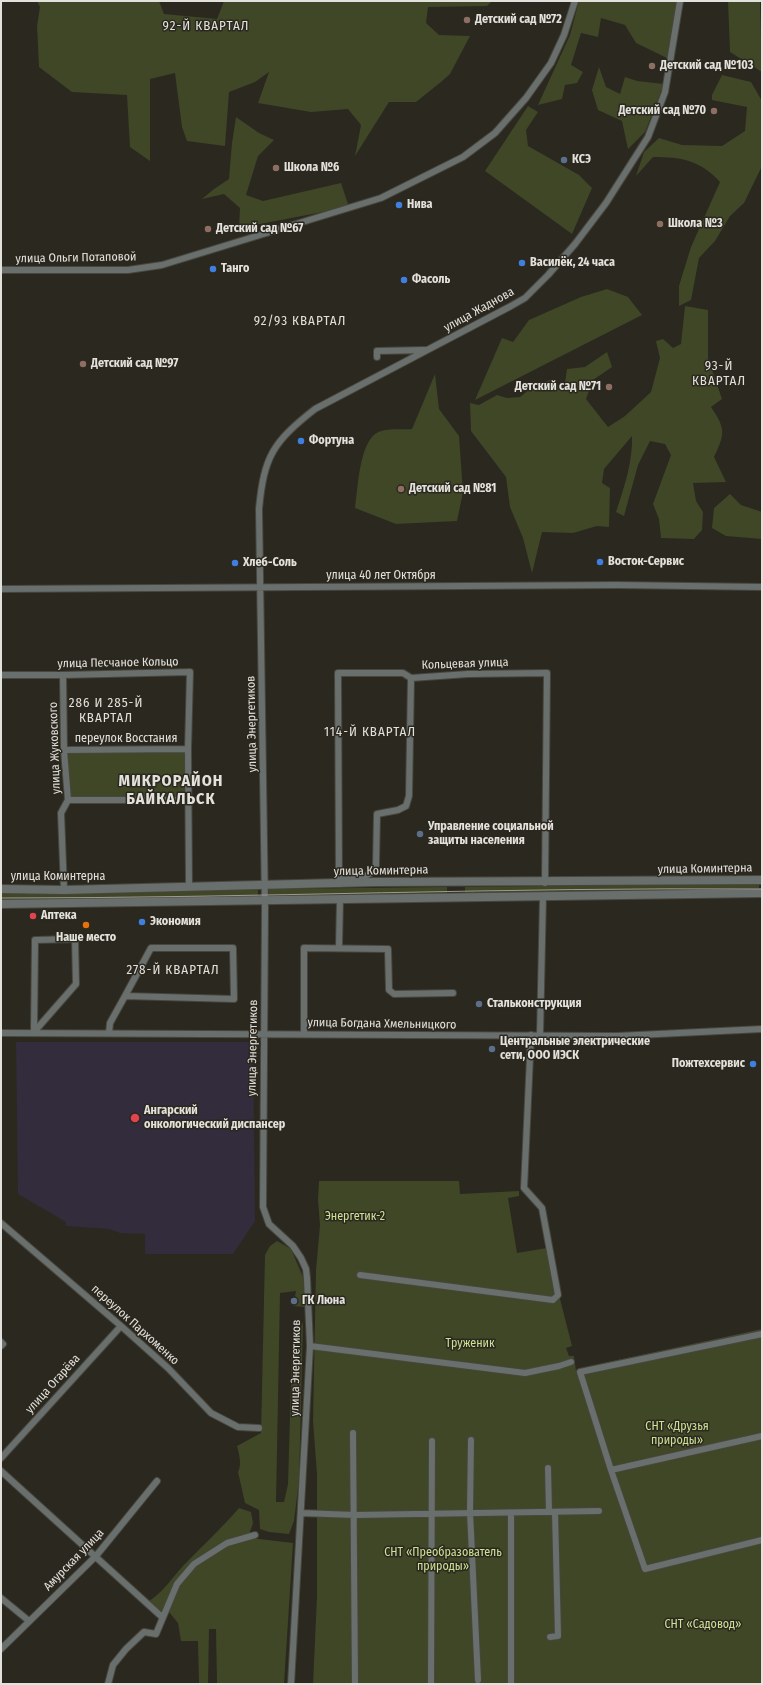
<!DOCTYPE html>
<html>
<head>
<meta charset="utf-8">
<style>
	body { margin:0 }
	#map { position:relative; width:763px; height:1685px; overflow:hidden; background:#2b281f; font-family:"Fira Sans Condensed",sans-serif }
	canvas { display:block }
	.frame { position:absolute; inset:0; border:2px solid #e3e1db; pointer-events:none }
</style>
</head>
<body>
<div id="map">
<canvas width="763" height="1685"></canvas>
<div class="frame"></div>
</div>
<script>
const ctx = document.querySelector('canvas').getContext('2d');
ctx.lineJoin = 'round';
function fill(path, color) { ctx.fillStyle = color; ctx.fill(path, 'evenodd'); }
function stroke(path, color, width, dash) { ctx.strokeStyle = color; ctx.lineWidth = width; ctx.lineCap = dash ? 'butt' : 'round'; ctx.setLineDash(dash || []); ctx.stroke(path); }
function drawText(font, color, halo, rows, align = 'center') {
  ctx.font = font + ' "Fira Sans Condensed",sans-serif'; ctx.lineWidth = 3; ctx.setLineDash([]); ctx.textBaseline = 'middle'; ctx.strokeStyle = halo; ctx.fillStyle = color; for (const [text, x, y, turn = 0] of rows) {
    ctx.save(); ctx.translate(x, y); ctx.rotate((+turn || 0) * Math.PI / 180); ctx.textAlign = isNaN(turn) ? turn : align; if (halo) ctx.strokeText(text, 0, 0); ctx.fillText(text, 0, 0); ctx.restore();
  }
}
const medical = new Path2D(`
	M 16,1042 L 253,1042 L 255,1221 L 233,1254 L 145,1254 L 145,1234 L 120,1233 L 109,1229 L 66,1226 L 66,1222 L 18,1194 Z`);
const green = new Path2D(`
	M 37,1 L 159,1 L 164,14 L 217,19 L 224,1 L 492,1 L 487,6 L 428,7 L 426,23 L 439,35 L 470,36 L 450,74 L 441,82 L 416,102 L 389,102 L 355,156 L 361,125 L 348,109 L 311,112 L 258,103 L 269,72 L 255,82 L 229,92 L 225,146 L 187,141 L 182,127 L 175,73 L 150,79 L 150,161 L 130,147 L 127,95 L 72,92 L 39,67 L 37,26 L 40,7 Z
	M 579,1 L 678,1 L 679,9 L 667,58 L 636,43 L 625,25 L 601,18 L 598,37 L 581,33 L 571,65 L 583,72 L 577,83 L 565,85 L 562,99 L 538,105 L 570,35 Z
	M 728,1 L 760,1 L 762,72 L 730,52 Z
	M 599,67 L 606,87 L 620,94 L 625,77 L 637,81 L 664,84 L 645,132 L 628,149 L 622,121 L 598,110 L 592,90 Z
	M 722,75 L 751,82 L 762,101 L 762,166 L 744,203 L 730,216 L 715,241 L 699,258 L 691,300 L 679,306 L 679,286 L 691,247 L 720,182 C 700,160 681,157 653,157 L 636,176 L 644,152 L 659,138 L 682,145 L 722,146 L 745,131 L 747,107 L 712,100 L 712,95 Z
	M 528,106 L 538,112 L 526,130 L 528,146 L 579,175 L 592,188 L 572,234 L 485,171 Z
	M 236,117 L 259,133 L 274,140 L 258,156 L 246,195 L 263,201 L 341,183 L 349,207 L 239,228 L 240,208 L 224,194 L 202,199 L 214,189 L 229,179 L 232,143 Z
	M 607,289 L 628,297 L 642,315 L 475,400 L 502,338 L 513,342 L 529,320 L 581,297 Z
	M 685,306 L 708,310 L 708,358 L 722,399 L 711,407 C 726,429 725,434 714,457 L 726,482 L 693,483 L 696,501 L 703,512 L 702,530 L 694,539 L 661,538 L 659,519 L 653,504 L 671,455 L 665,444 L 650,441 L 638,465 L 624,516 L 616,512 C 624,488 633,461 632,436 L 604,469 L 602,483 L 610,488 L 609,527 L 597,526 L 573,533 L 542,532 L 532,573 L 523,538 L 510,507 L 506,477 L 471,431 L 470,403 L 479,405 L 497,395 L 507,398 L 520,397 L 534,386 L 550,380 L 564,390 L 567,369 L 585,367 L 607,352 L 612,367 L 593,380 L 586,399 L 608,427 L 625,416 L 651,392 L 660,358 L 656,341 L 663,339 L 673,348 L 681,344 Z
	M 435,374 L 439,409 L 459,436 L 463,492 L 457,521 L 396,524 L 355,508 C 358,488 359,447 375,434 C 384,427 401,430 412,429 Z
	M 730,494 L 741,505 L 762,512 L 762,539 L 726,536 L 712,528 L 714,508 Z
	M 188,749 L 188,800 L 68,800 L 65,750 Z
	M 759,883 L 759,892 L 465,895 L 465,887 Z
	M 447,887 L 447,896 L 269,897 L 269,889 Z
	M 258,889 L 258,898 L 1,901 L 1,893 Z
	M 319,1181 L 459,1181 L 460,1194 L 519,1191 L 519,1196 L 508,1198 L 517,1253 L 547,1248 L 572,1346 L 566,1348 L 569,1356 L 574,1356 L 576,1371 L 599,1364 L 762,1329 L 762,1684 L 313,1684 L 317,1596 L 317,1475 L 313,1421 L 316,1270 L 320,1225 L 318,1200 Z
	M 277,1241 L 291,1249 L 303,1277 L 305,1307 L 293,1306 L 296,1291 L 280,1293 L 276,1502 L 284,1502 L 288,1484 L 292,1349 L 303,1322 L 299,1480 L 294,1521 L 289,1534 L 269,1532 L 260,1529 L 259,1510 L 245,1503 L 238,1472 C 242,1464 239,1454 237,1446 L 261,1433 L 265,1255 L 270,1246 Z
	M 239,1508 L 251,1512 L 253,1523 L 250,1532 L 251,1538 L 293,1543 L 284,1684 L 217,1684 L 216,1629 L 209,1629 L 208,1684 L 199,1684 L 198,1641 L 181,1641 L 178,1623 L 169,1612 L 159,1610 L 149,1601 C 163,1592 172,1578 183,1566 C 202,1546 221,1529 239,1508 Z`);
const minor = new Path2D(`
	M 1,270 L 128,270 L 162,265 L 381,198 L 463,157 L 495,133 L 526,98 L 551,63 L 564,35 L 575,1
	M 377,357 L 377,351 L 425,350
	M 1,589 L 617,585 L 762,587
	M 1,675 L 63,675 L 190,672 L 188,749 L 189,887
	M 63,675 L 64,750 L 68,800 L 61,813 L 64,890
	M 64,750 L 188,749
	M 68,800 L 189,800
	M 340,877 C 355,877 370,881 376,865 L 377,814 L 398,810 L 406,806 L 409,796 L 411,678
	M 339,884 L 338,673 L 403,673 L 411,678 L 468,674 L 547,673 L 545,883
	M 75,939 L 76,984 L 34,1032 L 35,940 Z
	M 339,947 L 340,899
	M 1,1033 L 617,1036 L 762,1029
	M 109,1033 L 110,1023 L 125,996 L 234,999 L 233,948 L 151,948 L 125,996
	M 304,1034 L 304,948 L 388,949 L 389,990 L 394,994 L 453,993
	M 540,1035 L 543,896
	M 1,1223 L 121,1326 L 168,1368 L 211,1413 L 238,1427 L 259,1428
	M 360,1275 L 553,1300 L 558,1295 L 542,1208 L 524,1188 L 531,1035
	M 762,1334 L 580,1372 L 611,1470 L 645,1569 L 762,1540
	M 1,1342 L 3,1344 L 1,1346
	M 310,1346 L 525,1373 L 559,1366 L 571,1362
	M 353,1433 L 355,1684
	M 471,1440 L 470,1512 L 478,1680
	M 1,1458 L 121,1326
	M 548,1468 L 549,1512
	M 611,1470 L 762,1436
	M 1,1471 L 162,1617
	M 301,1513 L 355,1515 L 599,1511
	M 511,1513 L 511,1684
	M 1,1598 L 29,1621
	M 550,1637 L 558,1636 L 555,1512
	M 1,1649 L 96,1556 L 157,1481
	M 108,1684 L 113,1665 L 126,1649 L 144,1632 L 156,1634 L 177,1584 L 194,1564 L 227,1543 L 255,1535
	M 291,1684 L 310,1346 L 307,1278 L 306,1269 L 301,1258 L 293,1246 L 269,1224 L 263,1207 L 265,907 L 259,509 C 264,456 273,442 315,409 L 511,306 L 525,298 L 548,275 L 575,244 L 606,203 L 648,137 L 665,92 L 680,1
	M 431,1684 L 432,1441`);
const tertiary = new Path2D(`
	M 1,889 L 64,890 L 375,882 L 762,880
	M 1,904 L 762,893`);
const tram = new Path2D(`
	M 1,898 C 255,898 508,887 762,889`);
const markers = [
	[467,20,4,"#8d6e63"],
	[652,66,4,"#8d6e63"],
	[714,111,4,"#8d6e63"],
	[564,160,4,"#5c6f8a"],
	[276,168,4,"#8d6e63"],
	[399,205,4,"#3f7fe0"],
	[660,224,4,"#8d6e63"],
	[208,229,4,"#8d6e63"],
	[522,263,4,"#3f7fe0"],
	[213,269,4,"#3f7fe0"],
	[404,280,4,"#3f7fe0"],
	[83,364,4,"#8d6e63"],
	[609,387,4,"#8d6e63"],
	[301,441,4,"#3f7fe0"],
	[401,489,4,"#8d6e63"],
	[600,562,4,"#3f7fe0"],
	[235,563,4,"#3f7fe0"],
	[420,834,4,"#5c6f8a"],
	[33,916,4,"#e0444e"],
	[142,922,4,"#3f7fe0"],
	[86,925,4,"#e8710a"],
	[479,1004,4,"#5c6f8a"],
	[492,1049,4,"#5c6f8a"],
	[753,1064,4,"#3f7fe0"],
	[135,1118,5,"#e0444e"],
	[294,1301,4,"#5c6f8a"]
];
const poiNames = [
	["Детский сад №72",475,20],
	["Детский сад №103",660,66],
	["Детский сад №70",706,111,"right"],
	["КСЭ",572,160],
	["Школа №6",284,168],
	["Нива",407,205],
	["Школа №3",668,224],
	["Детский сад №67",216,229],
	["Василёк, 24 часа",530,263],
	["Танго",221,269],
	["Фасоль",412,280],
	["Детский сад №97",91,364],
	["Детский сад №71",601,387,"right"],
	["Фортуна",309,441],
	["Детский сад №81",409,489],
	["Восток-Сервис",608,562],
	["Хлеб-Соль",243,563],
	["Управление социальной",428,827],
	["защиты населения",428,841],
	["Аптека",41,916],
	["Экономия",150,922],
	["Наше место",86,938,"center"],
	["Стальконструкция",487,1004],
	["Центральные электрические",500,1042],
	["сети, ООО ИЭСК",500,1056],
	["Пожтехсервис",745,1064,"right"],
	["Ангарский",144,1111],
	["онкологический диспансер",144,1125],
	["ГК Люна",302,1301]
];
const streetNames = [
	["улица Ольги Потаповой",76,258,-1],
	["улица Жаднова",479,310,-29],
	["улица 40 лет Октября",381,576],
	["улица Песчаное Кольцо",118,663,-1],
	["Кольцевая улица",465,664,-2],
	["улица Энергетиков",252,724,-91],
	["переулок Восстания",126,739],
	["улица Жуковского",55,748,-92],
	["улица Коминтерна",705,869,-1],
	["улица Коминтерна",381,871,-1],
	["улица Коминтерна",58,877],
	["улица Богдана Хмельницкого",382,1024,1],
	["улица Энергетиков",253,1048,-89],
	["переулок Пархоменко",135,1325,42],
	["улица Энергетиков",296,1368,-89],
	["улица Огарёва",53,1384,-48],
	["Амурская улица",74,1560,-46]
];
const parkNames = [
	["Энергетик-2",355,1217],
	["Труженик",470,1344],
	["СНТ «Друзья",677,1427],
	["природы»",677,1441],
	["СНТ «Преобразователь",443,1553],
	["природы»",443,1567],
	["СНТ «Садовод»",703,1625]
];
const neighbourhoodNames = [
	["92-Й КВАРТАЛ",206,26],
	["92/93 КВАРТАЛ",300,321],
	["93-Й",719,366],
	["КВАРТАЛ",719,381],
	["286 И 285-Й",106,703],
	["КВАРТАЛ",106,718],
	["114-Й КВАРТАЛ",370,732],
	["278-Й КВАРТАЛ",173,970]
];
const districtNames = [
	["МИКРОРАЙОН",171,782],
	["БАЙКАЛЬСК",171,800]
];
fill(medical, '#322c3c');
fill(green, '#3f4727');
stroke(minor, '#48463d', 8);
stroke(tertiary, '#48463d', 10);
stroke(minor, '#696f6d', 6);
stroke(tertiary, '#696f6d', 8);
stroke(tram, '#9d9a93', 1);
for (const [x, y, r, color] of markers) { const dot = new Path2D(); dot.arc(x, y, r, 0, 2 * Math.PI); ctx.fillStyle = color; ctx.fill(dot); stroke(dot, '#2b281f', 1.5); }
drawText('bold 12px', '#e3e1db', '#2b281f', poiNames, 'left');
drawText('12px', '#e3e1db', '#2b281f', streetNames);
drawText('12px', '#cbe194', '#2b281f', parkNames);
ctx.letterSpacing = '1px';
drawText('13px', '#e3e1db', '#2b281f', neighbourhoodNames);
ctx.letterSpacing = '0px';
ctx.letterSpacing = '1px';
drawText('bold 16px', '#e3e1db', '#2b281f', districtNames);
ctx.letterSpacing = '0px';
</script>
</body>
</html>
